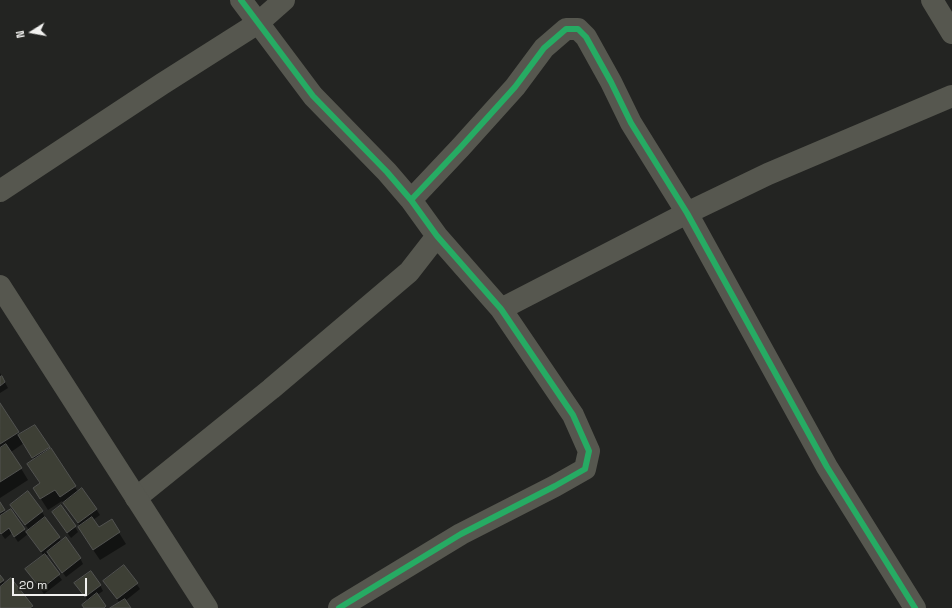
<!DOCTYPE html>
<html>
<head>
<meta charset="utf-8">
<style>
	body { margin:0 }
	#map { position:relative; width:952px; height:608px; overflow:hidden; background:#232422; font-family:"Space Grotesk",sans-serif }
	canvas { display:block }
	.north { position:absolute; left:12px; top:12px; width:40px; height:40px; -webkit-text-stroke:3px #242521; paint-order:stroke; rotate:259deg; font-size:11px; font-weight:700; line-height:16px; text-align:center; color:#f1f1ef }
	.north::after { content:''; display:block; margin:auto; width:14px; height:18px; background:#f1f1ef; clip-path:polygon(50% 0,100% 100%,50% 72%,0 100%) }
	.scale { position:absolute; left:12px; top:578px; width:75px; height:18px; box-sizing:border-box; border:2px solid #f1f1ef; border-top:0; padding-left:5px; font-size:12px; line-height:14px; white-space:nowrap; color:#f1f1ef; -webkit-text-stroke:3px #242521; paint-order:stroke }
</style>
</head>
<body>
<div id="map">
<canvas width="952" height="608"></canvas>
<div class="north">N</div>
<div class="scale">20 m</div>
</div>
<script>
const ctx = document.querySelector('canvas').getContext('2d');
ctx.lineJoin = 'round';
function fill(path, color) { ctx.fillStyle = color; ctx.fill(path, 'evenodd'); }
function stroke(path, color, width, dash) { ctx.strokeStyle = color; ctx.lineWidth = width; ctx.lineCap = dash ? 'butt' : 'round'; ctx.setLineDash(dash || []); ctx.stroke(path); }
const shadow = new Path2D(`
	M 0,373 L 8,388 L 0,393 Z
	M 0,404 L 20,435 L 35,426 L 78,492 L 96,509 L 100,515 L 93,520 L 98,529 L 111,520 L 126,544 L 100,560 L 85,538 L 80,526 L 67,509 L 62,501 L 48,510 L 34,488 L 40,484 L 29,465 L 35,460 L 24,443 L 11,452 L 28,480 L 0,498 Z
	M 28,493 L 42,512 L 45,517 L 44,518 L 62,542 L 80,558 L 83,564 L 66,577 L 49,554 L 45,556 L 62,580 L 44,594 L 30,574 L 44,556 L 28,534 L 18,542 L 12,533 L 5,539 L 0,532 L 0,504 L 6,514 L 10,510 L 26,533 L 29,530 L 15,510 Z
	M 56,517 L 75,527 L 78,532 L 71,538 Z
	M 124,566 L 140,589 L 125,601 L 129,608 L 112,608 L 120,603 L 108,587 Z
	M 0,577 L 5,584 L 33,608 L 0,608 Z
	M 100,585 L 103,591 L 97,595 L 102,608 L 85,608 L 88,601 L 79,588 Z`);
const building = new Path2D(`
	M 2,376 L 5,382 L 0,386 L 0,377 Z
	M 0,403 L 19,432 L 0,444 Z
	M 35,425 L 50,447 L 32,458 L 18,435 Z
	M 6,444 L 22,468 L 0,482 L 0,448 Z
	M 51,448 L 76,486 L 60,497 L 55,490 L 40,499 L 33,488 L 40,483 L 27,464 Z
	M 82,488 L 97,509 L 78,523 L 63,503 Z
	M 28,491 L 43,511 L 25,525 L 10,505 Z
	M 0,502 L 5,510 L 0,513 Z
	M 61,505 L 76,526 L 67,533 L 52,512 Z
	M 11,509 L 25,529 L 14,537 L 9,528 L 1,534 L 0,533 L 0,516 Z
	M 45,517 L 60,537 L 41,552 L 26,532 Z
	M 92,517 L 99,527 L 112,519 L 120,532 L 93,550 L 78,527 Z
	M 66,537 L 81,558 L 62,573 L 47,552 Z
	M 45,554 L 60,574 L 41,589 L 25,569 Z
	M 124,565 L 138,583 L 117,599 L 103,581 Z
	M 91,571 L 101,585 L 85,597 L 74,583 Z
	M 0,575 L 4,580 L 0,583 Z
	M 11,578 L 33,606 L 30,608 L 1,608 L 0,607 L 0,587 Z
	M 97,593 L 106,606 L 104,608 L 84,608 L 82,605 Z
	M 125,599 L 131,608 L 110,608 Z`);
const minor = new Path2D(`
	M 241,0 L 313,96 L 387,172 L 411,200 L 437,236 L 501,309 L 573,415 L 589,451 L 585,469 L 555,486 L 461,534 L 339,608
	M 932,0 L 952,33
	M 0,191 L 162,84 L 258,23 L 284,0
	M 411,200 L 460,148 L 515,87 L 544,48 L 566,29 L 578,29 L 586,37 L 611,82 L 631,123 L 687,213 L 827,467 L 915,608
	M 501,309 L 687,213 L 768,174 L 952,96
	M 136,498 L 271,389 L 409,272 L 437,236`);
const tertiary = new Path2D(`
	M 0,286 L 207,608`);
const cycleway = new Path2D(`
	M 241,0 L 313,96 L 387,172 L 411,200 L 437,236 L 501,309 L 573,415 L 589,451 L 585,469 L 555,486 L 461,534 L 339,608
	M 411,200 L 460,148 L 515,87 L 544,48 L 566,29 L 578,29 L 586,37 L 611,82 L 631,123 L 687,213 L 827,467 L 915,608`);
fill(shadow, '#0007');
fill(building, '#3d3f35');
stroke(building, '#525351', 1);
stroke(minor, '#56574f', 22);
stroke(tertiary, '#56574f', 22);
stroke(cycleway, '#26ab63', 6);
</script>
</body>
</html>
